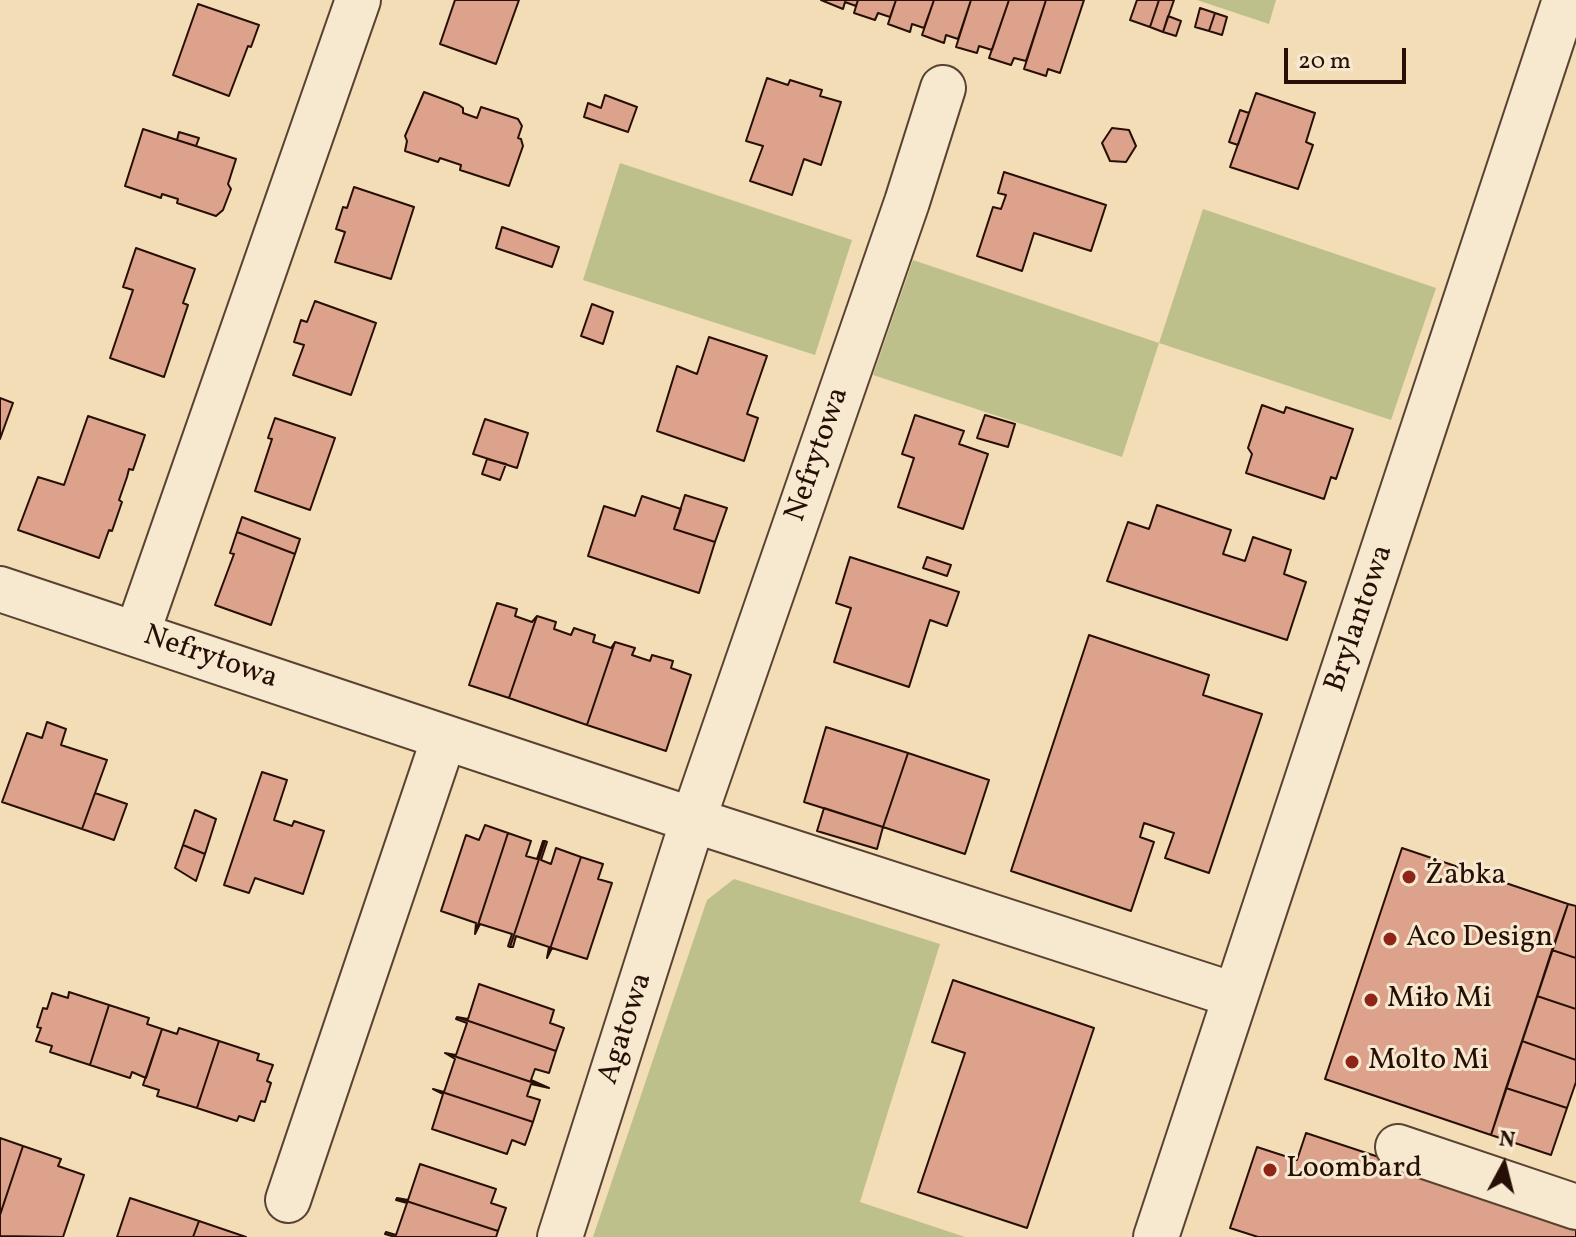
<!DOCTYPE html>
<html>
<head>
<meta charset="utf-8">
<style>
	body { margin:0 }
	#map { position:relative; width:1576px; height:1237px; overflow:hidden; background:#f2ddb6; font-family:Vollkorn,serif }
	canvas { display:block }
	.north { position:absolute; left:1464px; top:1125px; width:80px; height:80px; -webkit-text-stroke:6px #f7e9d0; paint-order:stroke; rotate:7deg; font-size:22px; font-weight:700; line-height:32px; text-align:center; color:#270f06 }
	.north::after { content:''; display:block; margin:auto; width:28px; height:36px; background:#270f06; clip-path:polygon(50% 0,100% 100%,50% 72%,0 100%) }
	.scale { position:absolute; left:1284px; top:48px; width:122px; height:36px; box-sizing:border-box; border:4px solid #270f06; border-top:0; padding-left:10px; font-size:24px; line-height:28px; white-space:nowrap; color:#270f06; -webkit-text-stroke:6px #f7e9d0; paint-order:stroke }
</style>
</head>
<body>
<div id="map">
<canvas width="1576" height="1237"></canvas>
<div class="north">N</div>
<div class="scale">20 m</div>
</div>
<script>
const ctx = document.querySelector('canvas').getContext('2d');
ctx.lineJoin = 'round';
function fill(path, color) { ctx.fillStyle = color; ctx.fill(path, 'evenodd'); }
function stroke(path, color, width, dash) { ctx.strokeStyle = color; ctx.lineWidth = width; ctx.lineCap = dash ? 'butt' : 'round'; ctx.setLineDash(dash || []); ctx.stroke(path); }
function drawText(font, color, halo, rows, align = 'center') {
  ctx.font = font + ' Vollkorn,serif'; ctx.lineWidth = 6; ctx.setLineDash([]); ctx.textBaseline = 'middle'; ctx.strokeStyle = halo; ctx.fillStyle = color; for (const [text, x, y, turn = 0] of rows) {
    ctx.save(); ctx.translate(x, y); ctx.rotate((+turn || 0) * Math.PI / 180); ctx.textAlign = isNaN(turn) ? turn : align; if (halo) ctx.strokeText(text, 0, 0); ctx.fillText(text, 0, 0); ctx.restore();
  }
}
const green = new Path2D(`
	M 1197,0 L 1276,0 L 1269,24 Z
	M 620,163 L 852,240 L 815,355 L 583,280 Z
	M 1203,209 L 1436,288 L 1391,420 L 1159,343 L 1122,457 L 873,375 L 913,260 L 1159,343 Z
	M 734,879 L 940,944 L 860,1202 L 965,1237 L 593,1237 L 707,900 Z`);
const building = new Path2D(`
	M 455,0 L 519,0 L 496,64 L 440,44 Z
	M 821,0 L 858,0 L 856,6 L 845,2 L 843,9 Z
	M 858,0 L 896,0 L 890,17 L 878,13 L 875,20 L 854,13 Z
	M 896,0 L 934,0 L 924,28 L 912,24 L 910,32 L 888,24 Z
	M 934,0 L 971,0 L 958,39 L 946,35 L 944,43 L 922,35 Z
	M 971,0 L 1009,0 L 992,50 L 979,46 L 977,53 L 956,47 Z
	M 1009,0 L 1046,0 L 1026,61 L 1014,58 L 1011,65 L 989,58 Z
	M 1046,0 L 1084,0 L 1060,73 L 1048,69 L 1046,76 L 1024,69 Z
	M 1137,0 L 1159,0 L 1150,27 L 1130,20 Z
	M 1159,0 L 1174,0 L 1163,32 L 1150,27 Z
	M 198,4 L 259,25 L 251,47 L 248,46 L 229,96 L 173,75 Z
	M 1200,8 L 1215,13 L 1209,31 L 1195,27 Z
	M 1215,13 L 1227,17 L 1222,35 L 1209,31 Z
	M 1168,16 L 1181,21 L 1176,36 L 1163,32 Z
	M 767,78 L 788,85 L 790,80 L 822,90 L 820,96 L 841,102 L 821,165 L 804,159 L 792,195 L 750,181 L 763,146 L 746,141 Z
	M 424,92 L 459,105 L 463,108 L 463,113 L 477,118 L 481,107 L 518,119 L 522,126 L 518,138 L 521,139 L 523,146 L 509,186 L 460,170 L 461,165 L 440,158 L 438,162 L 405,151 L 407,141 L 405,136 Z
	M 1256,93 L 1315,113 L 1306,142 L 1313,145 L 1298,189 L 1230,167 Z
	M 605,95 L 637,107 L 628,132 L 584,117 L 588,103 L 601,108 Z
	M 1240,110 L 1249,113 L 1238,145 L 1229,142 Z
	M 1112,128 L 1129,130 L 1136,146 L 1126,162 L 1110,161 L 1102,143 Z
	M 143,129 L 236,159 L 228,184 L 231,189 L 223,210 L 216,216 L 177,203 L 178,199 L 162,194 L 161,198 L 125,186 Z
	M 179,132 L 199,138 L 196,146 L 177,140 Z
	M 1004,172 L 1106,205 L 1091,251 L 1034,233 L 1022,271 L 977,256 L 993,207 L 1001,209 L 1006,195 L 998,193 Z
	M 354,187 L 414,207 L 391,279 L 335,262 L 345,232 L 336,229 L 343,207 L 347,208 Z
	M 502,227 L 559,247 L 552,267 L 496,248 Z
	M 136,248 L 195,269 L 183,303 L 188,305 L 164,377 L 110,358 L 133,290 L 123,287 Z
	M 315,301 L 376,323 L 351,395 L 293,375 L 304,345 L 294,342 L 301,320 L 307,322 Z
	M 592,304 L 613,312 L 603,344 L 581,336 Z
	M 709,337 L 767,356 L 747,414 L 758,418 L 744,461 L 657,431 L 677,366 L 697,374 Z
	M 0,398 L 13,403 L 0,439 Z
	M 1262,405 L 1284,413 L 1286,407 L 1353,429 L 1336,479 L 1331,477 L 1324,499 L 1246,473 L 1252,454 L 1248,448 Z
	M 915,415 L 964,431 L 959,444 L 988,454 L 963,529 L 898,507 L 914,458 L 902,454 Z
	M 985,415 L 1015,424 L 1008,447 L 977,438 Z
	M 88,416 L 145,435 L 133,470 L 129,469 L 127,477 L 119,500 L 122,502 L 112,531 L 109,530 L 99,558 L 18,530 L 38,477 L 64,485 Z
	M 275,418 L 335,438 L 310,510 L 255,491 L 272,439 L 268,438 Z
	M 485,419 L 528,433 L 517,468 L 473,454 Z
	M 487,459 L 506,464 L 500,480 L 482,474 Z
	M 685,495 L 727,508 L 715,542 L 674,529 Z
	M 642,496 L 681,509 L 674,529 L 715,542 L 699,593 L 588,556 L 604,506 L 635,516 Z
	M 1157,505 L 1231,530 L 1223,554 L 1245,561 L 1253,537 L 1291,550 L 1284,574 L 1306,582 L 1287,640 L 1107,581 L 1128,522 L 1149,529 Z
	M 242,517 L 300,539 L 295,554 L 237,532 Z
	M 237,532 L 295,554 L 271,625 L 215,605 L 234,554 L 230,553 Z
	M 850,557 L 959,592 L 947,626 L 930,620 L 909,687 L 834,662 L 851,608 L 836,603 Z
	M 927,557 L 951,565 L 947,576 L 923,568 Z
	M 497,603 L 517,609 L 515,616 L 532,622 L 537,616 L 509,698 L 469,685 Z
	M 537,616 L 556,622 L 554,629 L 571,635 L 574,628 L 595,635 L 593,642 L 611,648 L 615,642 L 587,725 L 509,698 Z
	M 1089,635 L 1209,675 L 1203,695 L 1262,714 L 1209,873 L 1165,858 L 1174,833 L 1144,823 L 1140,837 L 1154,842 L 1131,911 L 1011,871 Z
	M 615,642 L 635,648 L 632,655 L 650,661 L 652,655 L 673,661 L 671,668 L 691,675 L 666,751 L 587,725 Z
	M 47,722 L 66,729 L 61,745 L 107,760 L 82,829 L 2,802 L 27,733 L 42,738 Z
	M 826,727 L 908,753 L 883,827 L 804,802 Z
	M 908,753 L 989,780 L 965,854 L 883,827 Z
	M 262,772 L 287,780 L 274,820 L 292,826 L 294,821 L 324,831 L 303,894 L 255,878 L 249,893 L 224,885 Z
	M 95,793 L 127,804 L 114,840 L 82,829 Z
	M 824,808 L 883,827 L 877,849 L 817,831 Z
	M 195,810 L 216,819 L 205,854 L 183,845 Z
	M 485,825 L 508,833 L 475,934 L 476,923 L 441,911 L 466,835 L 479,840 Z
	M 508,833 L 531,841 L 526,856 L 537,859 L 543,841 L 545,841 L 510,947 L 508,946 L 512,934 L 480,924 L 475,934 Z
	M 545,841 L 547,842 L 541,860 L 551,864 L 556,848 L 581,857 L 547,958 L 549,947 L 516,936 L 513,947 L 510,947 Z
	M 183,845 L 205,854 L 196,881 L 175,868 Z
	M 1402,848 L 1568,904 L 1491,1135 L 1325,1079 Z
	M 581,857 L 603,864 L 598,879 L 612,883 L 587,959 L 552,948 L 547,958 Z
	M 1568,904 L 1576,906 L 1576,958 L 1552,950 Z
	M 1552,950 L 1576,958 L 1576,1009 L 1537,996 Z
	M 953,980 L 1094,1028 L 1027,1228 L 918,1192 L 965,1053 L 932,1042 Z
	M 479,984 L 554,1010 L 550,1023 L 564,1028 L 556,1051 L 457,1017 L 468,1019 Z
	M 69,992 L 109,1005 L 90,1065 L 50,1052 L 52,1046 L 36,1041 L 41,1028 L 37,1027 L 43,1008 L 47,1009 L 52,993 L 68,998 Z
	M 1537,996 L 1576,1009 L 1576,1060 L 1522,1041 Z
	M 109,1005 L 149,1018 L 147,1024 L 162,1029 L 146,1078 L 132,1072 L 130,1078 L 90,1065 Z
	M 457,1017 L 556,1051 L 549,1073 L 535,1069 L 531,1080 L 549,1088 L 445,1053 L 456,1055 L 467,1023 L 456,1019 Z
	M 179,1028 L 219,1041 L 197,1108 L 157,1096 L 159,1090 L 143,1085 L 162,1029 L 177,1034 Z
	M 219,1041 L 259,1054 L 257,1060 L 273,1065 L 267,1081 L 271,1083 L 265,1102 L 261,1101 L 254,1121 L 239,1116 L 237,1121 L 197,1108 Z
	M 1522,1041 L 1576,1060 L 1576,1082 L 1567,1108 L 1506,1088 Z
	M 445,1053 L 549,1088 L 531,1084 L 527,1096 L 540,1100 L 533,1122 L 433,1089 L 444,1092 L 455,1059 Z
	M 1506,1088 L 1567,1108 L 1551,1155 L 1491,1135 Z
	M 433,1089 L 533,1122 L 525,1145 L 512,1140 L 507,1154 L 432,1129 L 443,1094 Z
	M 1306,1133 L 1576,1222 L 1576,1237 L 1258,1237 L 1230,1228 L 1257,1147 L 1297,1160 Z
	M 0,1138 L 23,1146 L 0,1215 Z
	M 23,1146 L 61,1159 L 58,1166 L 84,1175 L 63,1237 L 0,1236 L 0,1215 Z
	M 420,1164 L 496,1189 L 491,1203 L 506,1208 L 498,1231 L 397,1198 L 408,1200 Z
	M 130,1198 L 199,1221 L 193,1237 L 117,1237 Z
	M 397,1198 L 498,1231 L 496,1237 L 395,1237 L 385,1234 L 386,1232 L 396,1235 L 407,1203 L 396,1200 Z
	M 199,1221 L 246,1237 L 193,1237 Z`);
const minor = new Path2D(`
	M 0,589 L 693,820 L 1234,995
	M 137,634 L 358,0
	M 1398,1147 L 1576,1207
	M 288,1200 L 444,738
	M 560,1237 L 693,820 L 907,202 L 943,88
	M 1156,1237 L 1565,0`);
const markers = [
	[1409,877,8,"#8f2418"],
	[1390,939,8,"#8f2418"],
	[1371,1000,8,"#8f2418"],
	[1352,1062,8,"#8f2418"],
	[1270,1170,8,"#8f2418"]
];
const streetNames = [
	["Nefrytowa",819,455,-71],
	["Brylantowa",1361,619,-71],
	["Nefrytowa",210,659,19],
	["Agatowa",627,1029,-72]
];
const poiNames = [
	["Żabka",1425,877],
	["Aco Design",1406,939],
	["Miło Mi",1387,1000],
	["Molto Mi",1368,1062],
	["Loombard",1286,1170]
];
fill(green, '#bec08b');
fill(building, '#dca28c');
stroke(building, '#270f06', 2);
stroke(minor, '#5a4232', 48);
stroke(minor, '#f7e9d0', 44);
for (const [x, y, r, color] of markers) { const dot = new Path2D(); dot.arc(x, y, r, 0, 2 * Math.PI); ctx.fillStyle = color; ctx.fill(dot); stroke(dot, '#f7e9d0', 3); }
drawText('30px', '#270f06', '#f7e9d0', streetNames);
drawText('30px', '#270f06', '#f7e9d0', poiNames, 'left');
</script>
</body>
</html>
